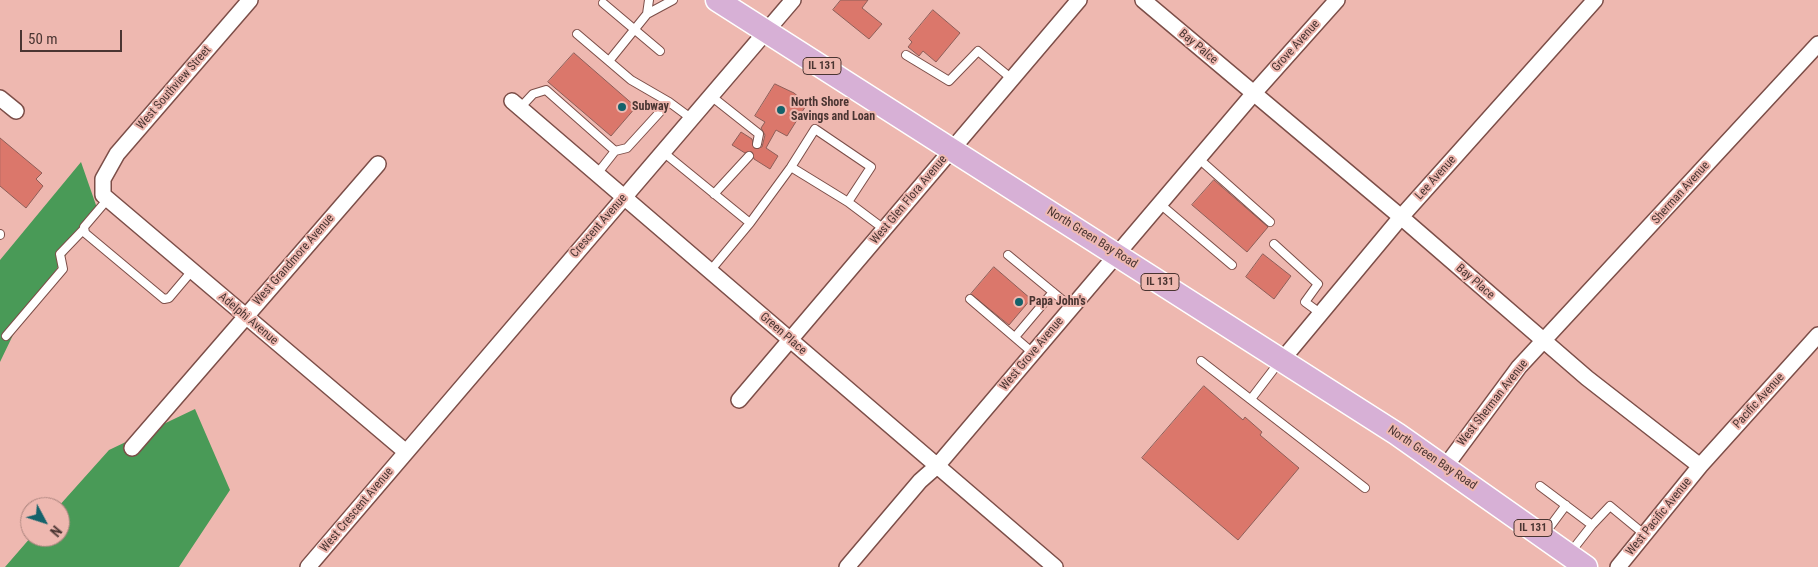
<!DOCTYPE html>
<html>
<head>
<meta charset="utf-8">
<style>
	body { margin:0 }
	#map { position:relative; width:1818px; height:567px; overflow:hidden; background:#eeb8b0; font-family:"Roboto Condensed",sans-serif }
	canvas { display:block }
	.north { position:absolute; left:20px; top:497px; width:50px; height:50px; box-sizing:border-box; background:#eeb8b0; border:1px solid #ac847e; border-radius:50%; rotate:130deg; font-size:14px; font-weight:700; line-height:20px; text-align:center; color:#4a3532 }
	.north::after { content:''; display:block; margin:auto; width:18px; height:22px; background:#14626b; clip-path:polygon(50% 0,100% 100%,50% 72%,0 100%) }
	.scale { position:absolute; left:20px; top:30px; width:102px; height:22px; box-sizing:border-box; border:2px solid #4a3532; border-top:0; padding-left:6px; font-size:15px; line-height:18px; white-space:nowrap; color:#4a3532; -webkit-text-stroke:4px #eeb8b0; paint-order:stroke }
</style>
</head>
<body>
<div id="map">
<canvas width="1818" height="567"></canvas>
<div class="north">N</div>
<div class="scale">50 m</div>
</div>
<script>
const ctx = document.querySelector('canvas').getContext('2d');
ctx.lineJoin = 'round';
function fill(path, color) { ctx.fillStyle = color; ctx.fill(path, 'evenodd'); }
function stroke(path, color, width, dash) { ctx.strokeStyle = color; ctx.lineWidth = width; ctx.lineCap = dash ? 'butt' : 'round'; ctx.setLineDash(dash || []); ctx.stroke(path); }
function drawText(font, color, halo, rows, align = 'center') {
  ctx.font = font + ' "Roboto Condensed",sans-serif'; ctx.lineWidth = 4; ctx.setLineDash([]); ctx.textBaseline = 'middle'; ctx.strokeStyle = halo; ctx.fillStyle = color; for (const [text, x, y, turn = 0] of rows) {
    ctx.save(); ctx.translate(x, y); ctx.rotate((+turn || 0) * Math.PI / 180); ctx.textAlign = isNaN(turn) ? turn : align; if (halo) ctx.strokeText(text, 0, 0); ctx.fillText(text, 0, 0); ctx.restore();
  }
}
const forest = new Path2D(`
	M 81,162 L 97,208 L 13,335 L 0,362 L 0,260 Z
	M 195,409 L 230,490 L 179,567 L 5,567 L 31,537 L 60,537 L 60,507 L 58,507 L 109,450 Z`);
const building = new Path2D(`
	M 841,0 L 868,0 L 862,8 L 882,24 L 869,39 L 833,10 Z
	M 933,10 L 960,33 L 936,62 L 923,51 L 919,56 L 908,47 L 912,42 L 909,39 Z
	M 574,53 L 636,107 L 611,136 L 548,82 Z
	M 775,84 L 794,93 L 807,104 L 787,136 L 776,130 L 766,148 L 778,156 L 770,169 L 754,159 L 752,152 L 745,153 L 732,145 L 741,132 L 752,139 L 754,148 L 762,147 L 765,135 L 761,128 L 765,122 L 755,116 Z
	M 0,138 L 42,173 L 36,179 L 43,186 L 26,208 L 0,186 Z
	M 1214,180 L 1268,227 L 1247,252 L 1192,205 Z
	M 1263,254 L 1291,276 L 1274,299 L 1246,277 Z
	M 994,267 L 1031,299 L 1009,325 L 971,294 Z
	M 1204,386 L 1243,420 L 1245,417 L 1262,432 L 1260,435 L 1299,468 L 1238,540 L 1142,458 Z`);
const lane = new Path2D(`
	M 603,3 L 660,51
	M 647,14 L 649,0
	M 577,34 L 631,80 L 669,102 L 692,119
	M 906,55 L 949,81 L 978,51 L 1012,79
	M 609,61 L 647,14 L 673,0
	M 711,96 L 759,134 L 757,144
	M 520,108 L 533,94 L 546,90 L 615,151
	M 663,152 L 750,223 L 710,271
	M 1199,159 L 1270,222
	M 791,167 L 848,202 L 884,229
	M 597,174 L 615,151 L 627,148 L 669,102
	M 714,194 L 749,156
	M 107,200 L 84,227 L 85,233 L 164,299 L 169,298 L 191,272
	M 1160,204 L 1232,265
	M 750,223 L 791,167 L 815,129 L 871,167 L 848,202
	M 0,234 L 0,235
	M 1274,244 L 1318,284 L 1305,302 L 1320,313
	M 1008,255 L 1071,307
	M 970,299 L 1033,353
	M 6,336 L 63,269 L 60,254 L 83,230
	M 1015,337 L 1053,292
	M 1201,361 L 1365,488
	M 1251,399 L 1280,361
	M 1540,486 L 1592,525 L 1610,506 L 1644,534
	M 1543,536 L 1566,505
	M 1570,553 L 1592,525`);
const street = new Path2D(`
	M 250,0 L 117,154 L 103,179 L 103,195 L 406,452
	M 1143,0 L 1401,217 L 1587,378 L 1700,466
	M 0,98 L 16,111
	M 512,101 L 1055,567
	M 1282,360 L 1401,217 L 1595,0
	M 739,400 L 1079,0
	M 132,448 L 378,164
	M 1445,467 L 1519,367 L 1818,44
	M 308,567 L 793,0
	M 847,567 L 920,481 L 937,466 L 1254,93 L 1337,0
	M 1618,567 L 1700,466 L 1818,335`);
const primary = new Path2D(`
	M 717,0 L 1397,434 L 1586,567`);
const markers = [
	[622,107,5,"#14626b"],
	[781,110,5,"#14626b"],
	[1019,302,5,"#14626b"]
];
const shields = [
	[822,66,38],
	[1160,282,38],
	[1533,528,38]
];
const shieldNames = [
	["IL 131",822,66],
	["IL 131",1160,282],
	["IL 131",1533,528]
];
const streetNames = [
	["Grove Avenue",1296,46,-48],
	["Bay Palce",1198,47,40],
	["West Southview Street",174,88,-49],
	["Lee Avenue",1436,178,-48],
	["Sherman Avenue",1681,193,-48],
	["West Glen Flora Avenue",909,200,-50],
	["Crescent Avenue",599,226,-49],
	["North Green Bay Road",1092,238,32],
	["West Grandmore Avenue",294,260,-49],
	["Bay Place",1475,282,41],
	["Adelphi Avenue",248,319,40],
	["Green Place",783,334,41],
	["West Grove Avenue",1032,354,-50],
	["Pacific Avenue",1759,401,-48],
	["West Sherman Avenue",1493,403,-52],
	["North Green Bay Road",1432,458,34],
	["West Crescent Avenue",357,510,-50],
	["West Pacific Avenue",1659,517,-51]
];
const poiNames = [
	["North Shore",791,103],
	["Savings and Loan",791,117],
	["Subway",632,107],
	["Papa John's",1029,302]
];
fill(forest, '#499a57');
fill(building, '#db776b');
stroke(building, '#8e5e58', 1);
stroke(lane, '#7c4e48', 10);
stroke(street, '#7c4e48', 18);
stroke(primary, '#fff', 25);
stroke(lane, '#fff', 8);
stroke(street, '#fff', 15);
stroke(primary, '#d7b0d6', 22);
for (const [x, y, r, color] of markers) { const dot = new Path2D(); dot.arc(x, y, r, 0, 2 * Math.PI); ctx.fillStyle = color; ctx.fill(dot); stroke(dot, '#eeb8b0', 2); }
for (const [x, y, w] of shields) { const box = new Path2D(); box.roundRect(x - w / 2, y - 8.5, w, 17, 4); ctx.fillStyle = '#eeb8b0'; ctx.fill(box); stroke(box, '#4a3532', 1); }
drawText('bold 11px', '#4a3532', null, shieldNames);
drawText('12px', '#4a3532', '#eeb8b0', streetNames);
drawText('bold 12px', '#4a3532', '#eeb8b0', poiNames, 'left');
</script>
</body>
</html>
